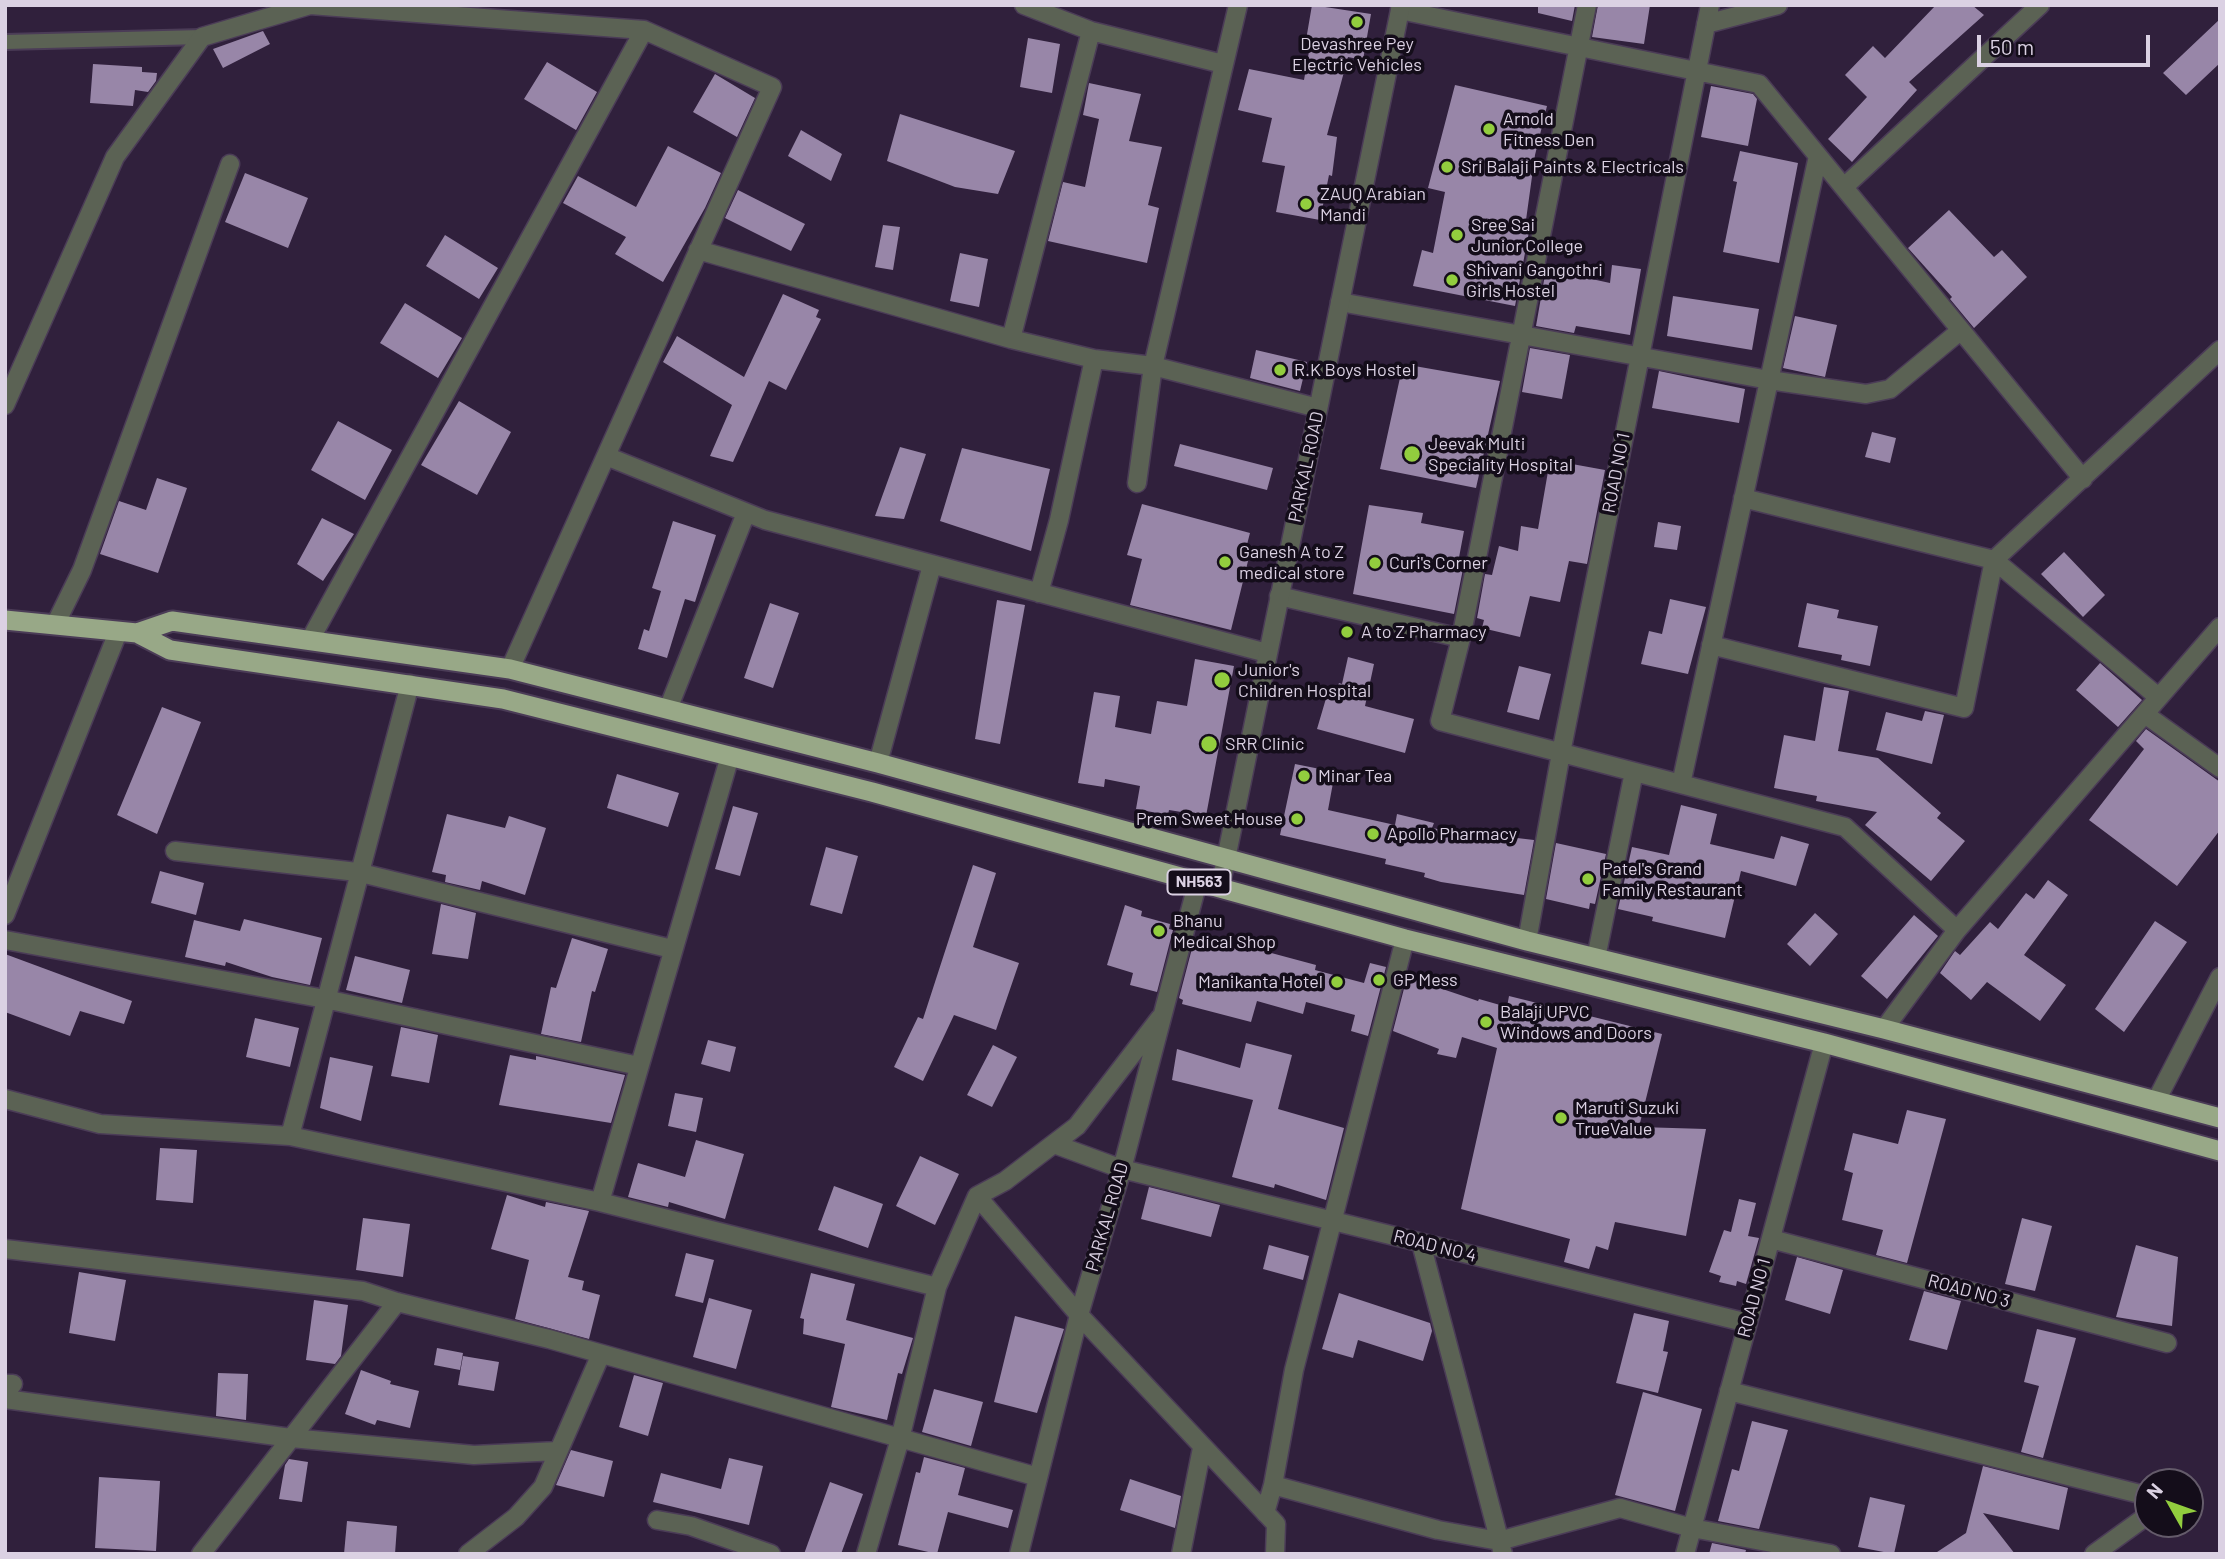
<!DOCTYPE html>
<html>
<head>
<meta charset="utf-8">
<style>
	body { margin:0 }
	#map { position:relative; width:2225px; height:1559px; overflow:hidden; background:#30203c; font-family:Barlow,sans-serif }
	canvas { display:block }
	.frame { position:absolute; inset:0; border:7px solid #dbd1e3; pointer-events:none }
	.north { position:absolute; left:2134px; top:1468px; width:70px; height:70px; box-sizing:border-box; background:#140d1a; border:2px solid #645b6a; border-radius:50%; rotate:310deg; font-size:19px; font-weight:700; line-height:28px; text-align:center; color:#dbd1e3 }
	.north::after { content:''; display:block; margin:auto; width:24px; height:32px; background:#92cd3e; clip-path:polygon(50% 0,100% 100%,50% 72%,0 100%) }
	.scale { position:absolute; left:1977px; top:35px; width:173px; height:32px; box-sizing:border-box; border:4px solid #dbd1e3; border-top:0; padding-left:9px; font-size:21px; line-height:24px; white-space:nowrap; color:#dbd1e3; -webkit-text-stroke:5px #140d1a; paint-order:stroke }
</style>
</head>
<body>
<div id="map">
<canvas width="2225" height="1559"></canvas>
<div class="frame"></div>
<div class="north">N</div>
<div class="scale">50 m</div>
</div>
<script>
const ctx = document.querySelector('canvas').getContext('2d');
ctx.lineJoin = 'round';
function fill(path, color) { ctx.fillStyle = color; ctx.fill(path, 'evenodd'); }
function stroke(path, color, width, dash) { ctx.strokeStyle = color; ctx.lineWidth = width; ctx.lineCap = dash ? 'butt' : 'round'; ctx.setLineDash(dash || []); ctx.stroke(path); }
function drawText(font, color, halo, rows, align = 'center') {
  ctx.font = font + ' Barlow,sans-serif'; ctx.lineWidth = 7; ctx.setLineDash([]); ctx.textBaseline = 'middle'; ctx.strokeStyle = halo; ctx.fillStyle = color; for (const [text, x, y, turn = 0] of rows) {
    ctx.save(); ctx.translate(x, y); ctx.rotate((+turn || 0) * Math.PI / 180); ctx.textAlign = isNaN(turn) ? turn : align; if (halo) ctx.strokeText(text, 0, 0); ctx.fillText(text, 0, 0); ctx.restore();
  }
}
const building = new Path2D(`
	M 1312,5 L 1371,14 L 1363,60 L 1348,57 L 1327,135 L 1337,137 L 1332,176 L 1329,175 L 1320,220 L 1276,212 L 1285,166 L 1262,162 L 1272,118 L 1238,110 L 1249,69 L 1304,80 L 1311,40 L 1306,40 Z
	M 1538,5 L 1575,5 L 1572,21 L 1538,13 Z
	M 1598,5 L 1650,5 L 1644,44 L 1592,37 Z
	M 1936,5 L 1972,5 L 1984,15 L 1909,82 L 1917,90 L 1852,162 L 1828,139 L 1867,97 L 1845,75 L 1873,46 L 1885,58 Z
	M 2220,19 L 2220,63 L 2186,95 L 2163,73 Z
	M 263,31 L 270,44 L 223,68 L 213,49 Z
	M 1028,38 L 1060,44 L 1052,93 L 1020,87 Z
	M 547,62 L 597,92 L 576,130 L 524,99 Z
	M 93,64 L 142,67 L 142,72 L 157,73 L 156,81 L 148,92 L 135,90 L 133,106 L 90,103 Z
	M 715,74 L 755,98 L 737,137 L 693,112 Z
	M 1089,83 L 1141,94 L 1129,141 L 1162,147 L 1148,205 L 1159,208 L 1147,263 L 1048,241 L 1063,182 L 1085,187 L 1099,119 L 1083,115 Z
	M 1455,85 L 1547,106 L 1535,155 L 1526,220 L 1531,221 L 1515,306 L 1413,286 L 1422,250 L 1433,253 L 1445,192 L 1428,188 Z
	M 1711,86 L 1753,94 L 1757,99 L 1748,146 L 1701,137 Z
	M 900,114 L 1015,151 L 998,194 L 955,187 L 887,161 Z
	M 801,130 L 842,154 L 831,181 L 788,156 Z
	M 668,146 L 721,173 L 705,208 L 663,282 L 615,254 L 626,237 L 563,203 L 578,176 L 636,207 Z
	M 1740,151 L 1798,163 L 1779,263 L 1723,252 L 1737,182 L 1733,181 Z
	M 245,173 L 308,198 L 288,248 L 225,222 Z
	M 738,190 L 805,224 L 791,251 L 725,218 Z
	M 1949,210 L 1994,257 L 2002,250 L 2027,277 L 1974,328 L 1950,299 L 1952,297 L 1908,248 Z
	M 883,225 L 900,227 L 893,270 L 875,267 Z
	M 445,235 L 498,268 L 479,299 L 426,266 Z
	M 960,253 L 988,259 L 979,307 L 950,301 Z
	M 1612,265 L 1641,269 L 1630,335 L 1576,326 L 1574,333 L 1536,326 L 1546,269 L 1610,283 Z
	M 783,294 L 819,310 L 816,317 L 821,319 L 786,390 L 769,381 L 733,462 L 710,456 L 732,405 L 663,362 L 677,336 L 744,377 Z
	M 1673,296 L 1759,309 L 1752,350 L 1667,336 Z
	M 405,303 L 462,338 L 438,378 L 380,343 Z
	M 1795,316 L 1837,325 L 1825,377 L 1783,368 Z
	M 1530,348 L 1570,355 L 1562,399 L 1522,392 Z
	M 1256,350 L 1307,362 L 1300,391 L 1250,378 Z
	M 1403,364 L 1500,381 L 1476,488 L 1380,469 Z
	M 1659,371 L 1745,389 L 1739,423 L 1652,408 Z
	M 459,401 L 511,432 L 477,495 L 421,465 Z
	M 338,421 L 392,450 L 365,500 L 311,470 Z
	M 1872,432 L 1896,438 L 1890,463 L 1865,457 Z
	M 1180,444 L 1273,468 L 1267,490 L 1174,466 Z
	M 900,447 L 926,454 L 904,519 L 875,516 Z
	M 962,448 L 1050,469 L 1031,551 L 940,521 Z
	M 1550,460 L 1605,470 L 1587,564 L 1569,561 L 1560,602 L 1530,596 L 1520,637 L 1482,628 L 1484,620 L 1477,618 L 1485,574 L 1492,575 L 1499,546 L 1518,551 L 1521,526 L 1538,529 Z
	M 157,478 L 187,488 L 158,573 L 100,554 L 119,501 L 146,510 Z
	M 1142,504 L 1250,533 L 1244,556 L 1249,557 L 1231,630 L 1130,605 L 1142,559 L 1127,555 Z
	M 1369,505 L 1423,513 L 1421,523 L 1464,531 L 1457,568 L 1463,569 L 1454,614 L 1353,594 Z
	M 322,518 L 354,534 L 323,581 L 297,564 Z
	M 673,521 L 716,535 L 695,602 L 685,599 L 667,658 L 638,649 L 644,629 L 649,631 L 661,591 L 652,588 Z
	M 1658,522 L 1681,526 L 1677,550 L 1654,547 Z
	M 2064,552 L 2105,595 L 2083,617 L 2041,574 Z
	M 1670,599 L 1706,607 L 1688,674 L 1641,664 L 1649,631 L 1662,634 Z
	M 997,600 L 1025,605 L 1000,744 L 975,739 Z
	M 770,603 L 799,613 L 773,688 L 744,678 Z
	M 1807,603 L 1839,610 L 1837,618 L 1878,626 L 1870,666 L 1841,660 L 1842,655 L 1798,647 Z
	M 1348,657 L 1374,664 L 1365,706 L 1414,719 L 1405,753 L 1317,729 L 1327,695 L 1333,697 L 1339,683 L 1342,684 Z
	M 1195,659 L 1234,666 L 1206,816 L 1169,810 L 1168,815 L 1136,809 L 1140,786 L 1105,779 L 1104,787 L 1078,783 L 1094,692 L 1120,696 L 1115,727 L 1151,734 L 1157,701 L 1187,706 Z
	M 2100,663 L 2142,700 L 2118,727 L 2076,690 Z
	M 1519,666 L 1551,674 L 1539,720 L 1507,712 Z
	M 1824,687 L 1849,691 L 1838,751 L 1878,758 L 1941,813 L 1937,818 L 1965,841 L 1931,881 L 1865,825 L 1877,812 L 1816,801 L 1817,796 L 1774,788 L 1784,735 L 1815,741 Z
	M 162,707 L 201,722 L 157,834 L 117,815 Z
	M 1925,711 L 1944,715 L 1932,764 L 1876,750 L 1886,712 L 1922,721 Z
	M 2146,729 L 2220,782 L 2220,830 L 2177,886 L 2089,820 L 2144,749 L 2136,741 Z
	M 1295,764 L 1335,772 L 1328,810 L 1395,825 L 1397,814 L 1434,823 L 1432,828 L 1500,840 L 1500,836 L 1534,840 L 1524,895 L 1441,882 L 1424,877 L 1425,873 L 1385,864 L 1386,859 L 1280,835 Z
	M 617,774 L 679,793 L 668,827 L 607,808 Z
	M 1681,805 L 1717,814 L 1710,844 L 1774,859 L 1781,836 L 1809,844 L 1796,886 L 1741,871 L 1725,938 L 1652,921 L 1653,917 L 1618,909 L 1632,847 L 1669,855 Z
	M 733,806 L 758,813 L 740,876 L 715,869 Z
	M 447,814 L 505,828 L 509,816 L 546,828 L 525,895 L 482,881 L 480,890 L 445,882 L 446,875 L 432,872 Z
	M 1556,843 L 1606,854 L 1595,904 L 1590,903 L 1589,909 L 1546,899 Z
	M 826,847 L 858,856 L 842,914 L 810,905 Z
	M 973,865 L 996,873 L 973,947 L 1019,963 L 996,1030 L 954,1015 L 923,1081 L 894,1067 L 918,1017 L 923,1019 Z
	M 160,871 L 204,883 L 196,915 L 151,903 Z
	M 2048,880 L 2068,895 L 2024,955 L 2066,985 L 2040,1021 L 1987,982 L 1971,1000 L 1940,973 L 1955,951 L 1960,955 L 1990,922 L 1998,929 L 2026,893 L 2034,899 Z
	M 441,904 L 476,913 L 468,959 L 432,954 Z
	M 1125,905 L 1142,911 L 1141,916 L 1170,924 L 1169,929 L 1173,930 L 1157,992 L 1130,985 L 1133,973 L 1107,965 Z
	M 1815,913 L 1838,934 L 1810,966 L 1787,944 Z
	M 1914,915 L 1938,936 L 1887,999 L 1861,976 Z
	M 244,919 L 322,938 L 310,985 L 272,977 L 226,962 L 225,966 L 185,957 L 194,920 L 240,931 Z
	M 2155,921 L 2187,942 L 2124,1032 L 2095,1009 Z
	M 1195,937 L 1248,952 L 1249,947 L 1316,965 L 1315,970 L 1364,983 L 1370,963 L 1386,967 L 1368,1036 L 1351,1031 L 1355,1015 L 1306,1002 L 1303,1014 L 1257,1001 L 1251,1022 L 1182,1004 L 1183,1000 L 1179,998 Z
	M 572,938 L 608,949 L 595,992 L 592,991 L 581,1042 L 541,1034 L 551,987 L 556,988 Z
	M 5,954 L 132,1001 L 124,1024 L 80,1011 L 70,1036 L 5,1012 Z
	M 355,956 L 410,970 L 402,1003 L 346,990 Z
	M 1407,977 L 1478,1001 L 1479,999 L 1507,1007 L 1509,996 L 1662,1034 L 1639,1127 L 1706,1129 L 1686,1236 L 1615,1222 L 1608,1250 L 1596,1246 L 1589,1269 L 1564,1262 L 1570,1239 L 1461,1209 L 1497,1048 L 1462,1037 L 1456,1058 L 1437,1054 L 1439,1049 L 1393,1031 Z
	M 255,1018 L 299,1028 L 290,1067 L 246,1057 Z
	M 401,1027 L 438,1035 L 429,1083 L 391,1076 Z
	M 708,1040 L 736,1047 L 730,1072 L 701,1064 Z
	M 1246,1043 L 1292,1055 L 1278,1109 L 1344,1128 L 1326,1200 L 1275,1184 L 1274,1188 L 1232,1177 L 1253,1100 L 1172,1080 L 1177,1049 L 1240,1068 Z
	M 993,1045 L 1017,1057 L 992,1107 L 967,1095 Z
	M 510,1055 L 536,1060 L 536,1056 L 625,1075 L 611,1123 L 499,1105 Z
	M 330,1057 L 373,1066 L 361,1121 L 320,1108 Z
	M 675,1093 L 703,1098 L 696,1132 L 668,1126 Z
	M 1907,1110 L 1946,1119 L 1907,1263 L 1876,1255 L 1883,1230 L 1842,1220 L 1853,1173 L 1844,1170 L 1853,1133 L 1898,1144 Z
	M 696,1140 L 744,1154 L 725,1219 L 669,1202 L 668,1207 L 628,1197 L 638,1163 L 685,1177 Z
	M 160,1148 L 197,1150 L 193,1203 L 156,1200 Z
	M 920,1156 L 959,1174 L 935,1225 L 896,1206 Z
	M 834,1186 L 883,1204 L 868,1248 L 818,1230 Z
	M 1149,1187 L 1220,1205 L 1211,1237 L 1141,1219 Z
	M 507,1195 L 545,1207 L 546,1202 L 589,1211 L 568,1277 L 584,1281 L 582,1290 L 600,1295 L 589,1339 L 515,1319 L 529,1260 L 491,1249 Z
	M 1739,1199 L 1756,1203 L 1748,1236 L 1759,1238 L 1746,1284 L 1737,1281 L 1736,1286 L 1719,1282 L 1721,1276 L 1709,1272 L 1724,1230 L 1731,1232 Z
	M 363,1218 L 410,1224 L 403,1277 L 356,1270 Z
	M 2022,1218 L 2052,1226 L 2035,1291 L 2005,1284 Z
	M 1269,1245 L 1309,1256 L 1303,1280 L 1263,1269 Z
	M 2136,1245 L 2178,1257 L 2172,1326 L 2116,1317 Z
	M 686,1253 L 714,1260 L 703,1303 L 675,1296 Z
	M 1797,1257 L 1843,1270 L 1830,1314 L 1785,1300 Z
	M 79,1272 L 126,1280 L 115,1341 L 69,1333 Z
	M 811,1273 L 855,1284 L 846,1320 L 913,1338 L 902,1374 L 898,1373 L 887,1420 L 831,1407 L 845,1344 L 803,1334 L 804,1319 L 800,1318 Z
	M 1924,1291 L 1961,1301 L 1947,1350 L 1909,1340 Z
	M 1339,1293 L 1430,1323 L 1432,1331 L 1423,1361 L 1358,1340 L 1353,1358 L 1322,1349 Z
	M 709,1298 L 752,1310 L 736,1369 L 693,1357 Z
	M 314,1300 L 348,1305 L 341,1356 L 335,1364 L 306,1360 Z
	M 1634,1313 L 1669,1321 L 1663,1351 L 1668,1352 L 1658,1393 L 1616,1383 Z
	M 1015,1316 L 1064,1329 L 1037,1413 L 994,1402 Z
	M 2037,1329 L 2076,1338 L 2043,1458 L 2021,1452 L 2039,1386 L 2024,1382 Z
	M 437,1348 L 463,1353 L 460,1370 L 434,1365 Z
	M 463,1356 L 499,1362 L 494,1391 L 458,1385 Z
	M 361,1370 L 391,1381 L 390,1384 L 419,1391 L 410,1428 L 377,1420 L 375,1425 L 345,1414 Z
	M 218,1373 L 248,1374 L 246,1420 L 216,1416 Z
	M 634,1375 L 663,1383 L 648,1436 L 619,1427 Z
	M 934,1389 L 983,1402 L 971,1446 L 922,1432 Z
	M 1643,1392 L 1702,1409 L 1675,1511 L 1615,1495 Z
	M 1752,1421 L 1788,1430 L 1759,1529 L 1718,1521 L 1732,1469 L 1739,1471 Z
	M 571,1450 L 613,1461 L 604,1497 L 556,1485 Z
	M 924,1457 L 965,1468 L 958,1495 L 1013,1510 L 1008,1528 L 948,1512 L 937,1554 L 898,1545 L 916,1472 L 920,1473 Z
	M 729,1458 L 763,1466 L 749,1525 L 653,1502 L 661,1473 L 721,1489 Z
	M 289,1459 L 308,1462 L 302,1502 L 279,1499 L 285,1465 Z
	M 1983,1466 L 2068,1488 L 2059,1530 L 1983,1513 L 2015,1554 L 1934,1554 L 1966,1533 Z
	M 99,1477 L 160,1481 L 156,1551 L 95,1548 Z
	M 1130,1479 L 1181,1496 L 1175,1528 L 1120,1510 Z
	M 830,1482 L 863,1494 L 841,1554 L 804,1554 Z
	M 1870,1497 L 1905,1505 L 1894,1554 L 1858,1547 Z
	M 347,1521 L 397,1526 L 395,1554 L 344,1554 Z
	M 1712,1543 L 1746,1550 L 1745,1554 L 1709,1554 Z`);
const service = new Path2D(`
	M 5,42 L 202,37`);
const minor = new Path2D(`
	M 1024,5 L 1091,31 L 1223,64
	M 1587,5 L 1461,638 L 1440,721 L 1845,827 L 1957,930
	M 1400,10 L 1759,84 L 2083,479
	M 1706,24 L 1778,5
	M 1844,187 L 2040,5
	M 698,250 L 1011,339 L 1094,359 L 1153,366 L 1318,408
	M 1340,302 L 1769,380 L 1866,394 L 1890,389 L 1960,331
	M 1011,339 L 1091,31
	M 5,405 L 115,157 L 202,37 L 310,5 L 644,30 L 772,87 L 510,669
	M 606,456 L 765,520 L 1267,653
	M 1137,483 L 1153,366 L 1238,5
	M 1743,498 L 1994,560 L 2157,696
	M 1039,593 L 1059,520 L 1094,359
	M 1279,596 L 1461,638
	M 55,625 L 82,570 L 230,164
	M 310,640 L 644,30
	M 1711,645 L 1964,708 L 1994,560 L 2220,350
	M 668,709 L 746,513
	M 2146,715 L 2220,768
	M 878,763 L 932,565
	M 1681,784 L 1818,156
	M 175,851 L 357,872 L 672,949
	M 5,915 L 118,632
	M 5,940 L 325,999 L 639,1066
	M 1527,941 L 1561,753 L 1710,5
	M 1596,958 L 1634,772
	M 1884,1029 L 1957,930 L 2220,627
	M 5,1099 L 100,1124 L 290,1136 L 600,1202 L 937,1287
	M 2156,1101 L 2220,977
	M 290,1136 L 410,684
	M 1054,1144 L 1122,1169 L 1748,1323
	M 977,1196 L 1005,1181 L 1077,1126 L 1160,1018
	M 600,1202 L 730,756
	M 1771,1239 L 2167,1343
	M 1421,1243 L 1503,1554
	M 5,1249 L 363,1291 L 397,1302 L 549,1339 L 1038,1477
	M 5,1384 L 13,1384 L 5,1392
	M 1729,1391 L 2148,1496
	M 5,1399 L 291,1438 L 474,1455 L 558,1451
	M 1273,1485 L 1438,1530 L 1499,1541 L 1620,1508 L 1692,1528 L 1831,1554
	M 1265,1513 L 1273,1485 L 1294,1370 L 1405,939
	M 657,1520 L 691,1526 L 771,1554
	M 201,1554 L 397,1302
	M 468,1554 L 516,1517 L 543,1487 L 601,1354
	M 866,1554 L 900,1439 L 937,1287 L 977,1196 L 1079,1315 L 1276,1524 L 1275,1554
	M 1019,1554 L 1079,1315 L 1122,1169 L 1198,881
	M 1181,1554 L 1202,1448
	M 1685,1554 L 1824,1043
	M 2094,1554 L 2148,1515`);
const tertiary = new Path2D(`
	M 1220,888 L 1401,5`);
const trunk = new Path2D(`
	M 5,620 L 137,633 L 170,650 L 503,699 L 872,792 L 1405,939 L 1824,1043 L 2220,1151
	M 137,633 L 172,621 L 510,669 L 878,763 L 1527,941 L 1884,1029 L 2220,1118`);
const markers = [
	[1357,22,7,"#92cd3e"],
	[1489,129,7,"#92cd3e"],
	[1447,167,7,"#92cd3e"],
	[1306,204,7,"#92cd3e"],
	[1457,235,7,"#92cd3e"],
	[1452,280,7,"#92cd3e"],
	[1280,370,7,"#92cd3e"],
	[1412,454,9,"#92cd3e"],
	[1225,562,7,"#92cd3e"],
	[1375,563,7,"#92cd3e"],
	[1347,632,7,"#92cd3e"],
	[1222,680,9,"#92cd3e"],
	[1209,744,9,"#92cd3e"],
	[1304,776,7,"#92cd3e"],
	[1297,819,7,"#92cd3e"],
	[1373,834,7,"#92cd3e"],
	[1588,879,7,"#92cd3e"],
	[1159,931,7,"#92cd3e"],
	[1379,980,7,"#92cd3e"],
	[1337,982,7,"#92cd3e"],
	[1486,1022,7,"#92cd3e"],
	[1561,1118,7,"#92cd3e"]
];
const shields = [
	[1199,882,63]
];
const shieldNames = [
	["NH563",1199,882]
];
const poiNames = [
	["Devashree Pey",1357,44,"center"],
	["Electric Vehicles",1357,65,"center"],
	["Arnold",1503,119],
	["Fitness Den",1503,140],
	["Sri Balaji Paints & Electricals",1461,167],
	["ZAUQ Arabian",1320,194],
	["Mandi",1320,215],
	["Sree Sai",1471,225],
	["Junior College",1471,246],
	["Shivani Gangothri",1466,270],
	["Girls Hostel",1466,291],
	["R.K Boys Hostel",1294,370],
	["Jeevak Multi",1428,444],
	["Speciality Hospital",1428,465],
	["Ganesh A to Z",1239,552],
	["medical store",1239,573],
	["Curi's Corner",1389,563],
	["A to Z Pharmacy",1361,632],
	["Junior's",1238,670],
	["Children Hospital",1238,691],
	["SRR Clinic",1225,744],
	["Minar Tea",1318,776],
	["Prem Sweet House",1283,819,"right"],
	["Apollo Pharmacy",1387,834],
	["Patel's Grand",1602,869],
	["Family Restaurant",1602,890],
	["Bhanu",1173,921],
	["Medical Shop",1173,942],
	["GP Mess",1393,980],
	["Manikanta Hotel",1323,982,"right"],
	["Balaji UPVC",1500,1012],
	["Windows and Doors",1500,1033],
	["Maruti Suzuki",1575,1108],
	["TrueValue",1575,1129]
];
const streetNames = [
	["PARKAL ROAD",1306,467,-78],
	["ROAD NO 1",1616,473,-79],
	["PARKAL ROAD",1107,1217,-74],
	["ROAD NO 4",1435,1246,14],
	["ROAD NO 3",1969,1291,15],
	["ROAD NO 1",1754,1298,-75]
];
fill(building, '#9886a8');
stroke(service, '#4b3c57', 18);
stroke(minor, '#4b3c57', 21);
stroke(tertiary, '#4b3c57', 21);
stroke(trunk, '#4b3c57', 23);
stroke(service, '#5b6254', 14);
stroke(minor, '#5b6254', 18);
stroke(tertiary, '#5b6254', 18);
stroke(trunk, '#98a887', 19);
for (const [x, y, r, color] of markers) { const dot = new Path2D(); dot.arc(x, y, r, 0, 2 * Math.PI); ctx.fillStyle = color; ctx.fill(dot); stroke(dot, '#140d1a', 2.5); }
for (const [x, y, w] of shields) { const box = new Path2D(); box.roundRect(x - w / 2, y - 12.5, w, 25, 5); ctx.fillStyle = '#140d1a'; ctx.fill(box); stroke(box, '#dbd1e3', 2); }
drawText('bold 16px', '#dbd1e3', null, shieldNames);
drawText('18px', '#dbd1e3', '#140d1a', poiNames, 'left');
drawText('18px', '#dbd1e3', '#140d1a', streetNames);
</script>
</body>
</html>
